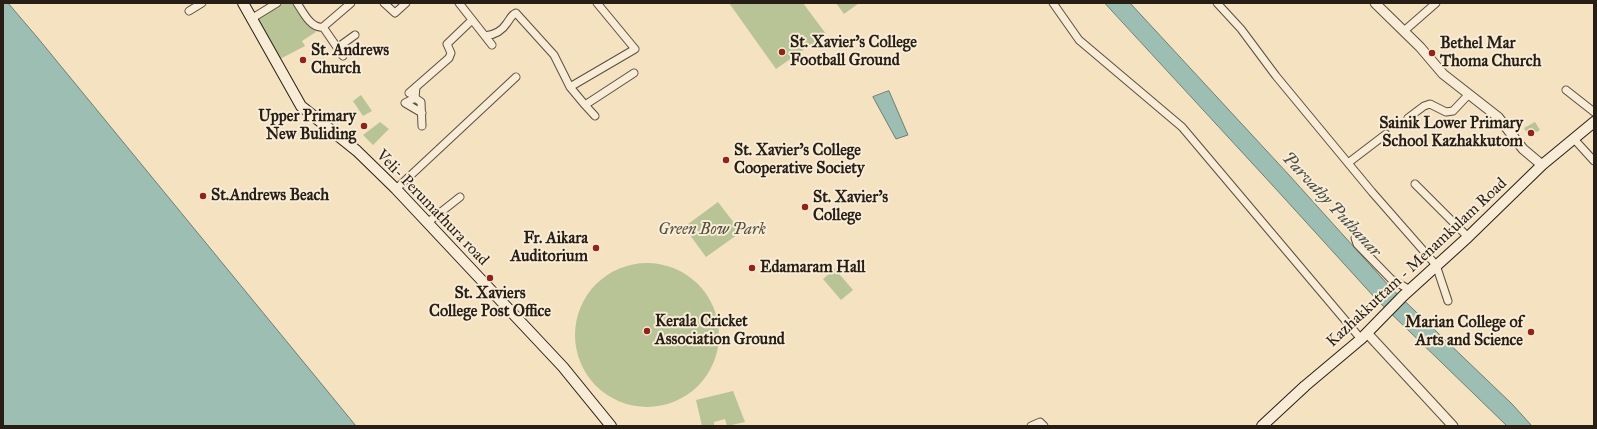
<!DOCTYPE html>
<html>
<head>
<meta charset="utf-8">
<style>
	body { margin:0 }
	#map { position:relative; width:1597px; height:429px; overflow:hidden; background:#f4e2c1; font-family:"IM FELL Great Primer",serif }
	canvas { display:block }
	.frame { position:absolute; inset:0; border:4px solid #271e15; pointer-events:none }
</style>
</head>
<body>
<div id="map">
<canvas width="1597" height="429"></canvas>
<div class="frame"></div>
</div>
<script>
const ctx = document.querySelector('canvas').getContext('2d');
ctx.lineJoin = 'round';
function fill(path, color) { ctx.fillStyle = color; ctx.fill(path, 'evenodd'); }
function stroke(path, color, width, dash) { ctx.strokeStyle = color; ctx.lineWidth = width; ctx.lineCap = dash ? 'butt' : 'round'; ctx.setLineDash(dash || []); ctx.stroke(path); }
function drawText(font, color, halo, rows, align = 'center') {
  ctx.font = font + ' "IM FELL Great Primer",serif'; ctx.lineWidth = 4; ctx.setLineDash([]); ctx.textBaseline = 'middle'; ctx.strokeStyle = halo; ctx.fillStyle = color; for (const [text, x, y, turn = 0] of rows) {
    ctx.save(); ctx.translate(x, y); ctx.rotate((+turn || 0) * Math.PI / 180); ctx.textAlign = isNaN(turn) ? turn : align; if (halo) ctx.strokeText(text, 0, 0); ctx.fillText(text, 0, 0); ctx.restore();
  }
}
const green = new Path2D(`
	M 282,3 L 295,3 L 316,32 L 302,41 L 305,46 L 280,59 L 256,19 Z
	M 729,3 L 803,3 L 826,34 L 776,69 Z
	M 836,3 L 859,3 L 844,14 Z
	M 361,95 L 372,111 L 363,116 L 353,101 Z
	M 380,122 L 389,129 L 373,145 L 363,135 Z
	M 1535,122 L 1540,130 L 1529,136 L 1524,128 Z
	M 718,202 L 741,232 L 706,257 L 684,227 Z
	M575 335a72 72 0 1 1 144 0a72 72 0 1 1-144 0Z
	M 835,269 L 853,290 L 841,300 L 823,279 Z
	M 733,391 L 745,422 L 727,426 L 725,419 L 714,422 L 714,426 L 702,426 L 696,400 Z`);
const water = new Path2D(`
	M 3,3 L 8,3 L 37,37 L 356,426 L 3,426 Z
	M 1105,3 L 1130,3 L 1289,175 L 1390,287 L 1512,404 L 1532,426 L 1507,426 L 1376,299 L 1275,188 Z
	M 889,91 L 908,135 L 896,139 L 873,97 Z`);
const minor = new Path2D(`
	M 297,3 C 303,12 311,29 323,27 L 351,3
	M 384,3 L 395,13 L 406,3
	M 459,3 L 492,45
	M 1053,3 L 1079,40 L 1182,127 L 1361,339
	M 1217,3 L 1241,29 L 1276,76 L 1372,192 L 1436,265 L 1448,301
	M 189,11 L 202,3
	M 251,19 L 277,3
	M 323,27 L 343,56
	M 1404,31 L 1436,3
	M 485,36 C 494,35 502,31 507,23 C 511,18 511,15 516,13 L 554,55 L 570,87 L 585,105 L 634,73
	M 337,48 L 355,35
	M 416,87 L 415,98 L 421,102 L 422,126
	M 570,87 L 635,49 L 597,3
	M 1566,90 L 1594,112
	M 409,93 L 449,58 L 451,53 L 447,44 L 472,20
	M 415,98 L 405,103 L 422,113
	M 585,105 L 595,116
	M 1408,118 L 1424,106 L 1430,104 L 1446,112 L 1453,111 L 1469,94
	M 1574,139 L 1594,161
	M 1348,163 L 1386,134
	M 1415,184 L 1468,237
	M 396,189 L 516,77
	M 427,223 L 460,197
	M 1358,238 L 1355,238 L 1357,244 L 1391,279 L 1410,290
	M 1031,426 L 1040,422 L 1044,426`);
const tertiary = new Path2D(`
	M 1375,3 L 1420,47 L 1443,74 L 1498,117 L 1523,149 L 1542,165
	M 1367,333 L 1453,426`);
const secondary = new Path2D(`
	M 243,3 L 301,106 L 357,151 L 396,189 L 563,367 L 611,426
	M 1262,426 L 1305,386 L 1361,339 L 1403,296 L 1468,237 L 1542,165 L 1594,122`);
const markers = [
	[782,52,4,"#8f2418"],
	[1432,53,4,"#8f2418"],
	[303,60,4,"#8f2418"],
	[364,126,4,"#8f2418"],
	[1531,133,4,"#8f2418"],
	[726,160,4,"#8f2418"],
	[203,196,4,"#8f2418"],
	[805,207,4,"#8f2418"],
	[596,248,4,"#8f2418"],
	[752,268,4,"#8f2418"],
	[490,278,4,"#8f2418"],
	[647,331,4,"#8f2418"],
	[1531,332,4,"#8f2418"]
];
const poiNames = [
	["St. Xavier's College",790,43],
	["Football Ground",790,61],
	["Bethel Mar",1440,44],
	["Thoma Church",1440,62],
	["St. Andrews",311,51],
	["Church",311,69],
	["Upper Primary",356,117,"right"],
	["New Buliding",356,135,"right"],
	["Sainik Lower Primary",1523,124,"right"],
	["School Kazhakkutom",1523,142,"right"],
	["St. Xavier's College",734,151],
	["Cooperative Society",734,169],
	["St.Andrews Beach",211,196],
	["St. Xavier's",813,198],
	["College",813,216],
	["Fr. Aikara",588,239,"right"],
	["Auditorium",588,257,"right"],
	["Edamaram Hall",760,268],
	["St. Xaviers",490,294,"center"],
	["College Post Office",490,312,"center"],
	["Kerala Cricket",655,322],
	["Association Ground",655,340],
	["Marian College of",1523,323,"right"],
	["Arts and Science",1523,341,"right"]
];
const streetNames = [
	["Veli- Perumathura road",432,208,46],
	["Kazhakkuttam - Menamkulam Road",1417,263,-43]
];
const parkNames = [
	["Green Bow Park",712,230]
];
const waterNames = [
	["Parvathy Puthanar",1331,205,47]
];
fill(green, '#b8c496');
fill(water, '#9cbeb3');
stroke(water, '#6d7e74', 1);
stroke(minor, '#5a4f40', 9);
stroke(tertiary, '#5a4f40', 11);
stroke(secondary, '#271e15', 12);
stroke(minor, '#f8ecd7', 7);
stroke(tertiary, '#f8ecd7', 9);
stroke(secondary, '#f8ecd7', 10);
for (const [x, y, r, color] of markers) { const dot = new Path2D(); dot.arc(x, y, r, 0, 2 * Math.PI); ctx.fillStyle = color; ctx.fill(dot); stroke(dot, '#f8ecd7', 1.5); }
drawText('bold 16px', '#271e15', '#f8ecd7', poiNames, 'left');
drawText('16px', '#271e15', '#f8ecd7', streetNames);
drawText('italic 16px', '#52503c', '#f8ecd7', parkNames);
drawText('italic 17px', '#4a4e44', '#f8ecd7', waterNames);
</script>
</body>
</html>
